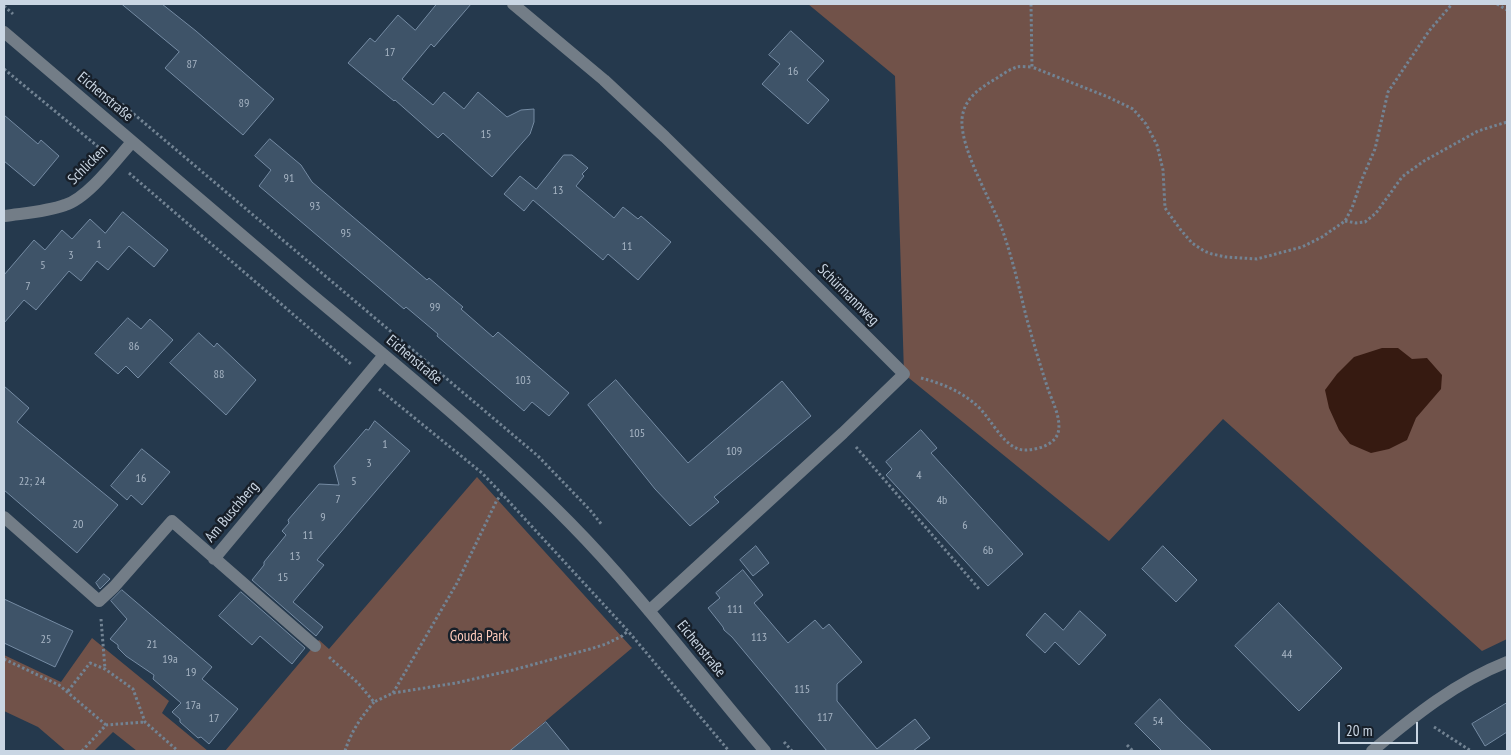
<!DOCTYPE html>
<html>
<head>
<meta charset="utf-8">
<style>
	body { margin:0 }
	#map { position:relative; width:1511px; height:755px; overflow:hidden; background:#25394d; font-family:"PT Sans Narrow",sans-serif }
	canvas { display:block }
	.frame { position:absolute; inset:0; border:5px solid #cad6e3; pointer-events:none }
	.scale { position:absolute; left:1338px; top:722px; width:80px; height:22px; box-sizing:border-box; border:2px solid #cad6e3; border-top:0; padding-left:6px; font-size:15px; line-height:18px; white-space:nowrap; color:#cad6e3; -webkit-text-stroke:4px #171f29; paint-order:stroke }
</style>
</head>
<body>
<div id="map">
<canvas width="1511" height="755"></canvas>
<div class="frame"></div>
<div class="scale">20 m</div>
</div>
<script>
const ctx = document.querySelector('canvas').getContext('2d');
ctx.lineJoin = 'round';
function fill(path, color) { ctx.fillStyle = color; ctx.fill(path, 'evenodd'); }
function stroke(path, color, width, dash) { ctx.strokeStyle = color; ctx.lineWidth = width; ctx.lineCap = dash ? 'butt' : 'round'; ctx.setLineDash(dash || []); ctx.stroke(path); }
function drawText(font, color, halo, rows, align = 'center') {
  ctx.font = font + ' "PT Sans Narrow",sans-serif'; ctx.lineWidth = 5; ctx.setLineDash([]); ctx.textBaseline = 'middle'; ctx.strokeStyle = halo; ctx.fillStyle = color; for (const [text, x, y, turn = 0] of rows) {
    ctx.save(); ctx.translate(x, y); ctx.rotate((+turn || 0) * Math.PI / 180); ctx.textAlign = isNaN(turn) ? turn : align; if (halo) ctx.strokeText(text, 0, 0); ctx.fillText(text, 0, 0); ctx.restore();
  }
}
const green = new Path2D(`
	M 808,4 L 1507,4 L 1507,639 L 1482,651 L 1223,419 L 1109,541 L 904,374 L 895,76 Z
	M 477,477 L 632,648 L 510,751 L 225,751 L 319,640 L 329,649 Z
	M 92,638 L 169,701 L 162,713 L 208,751 L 137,751 L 113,732 L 94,751 L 66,751 L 38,727 L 4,711 L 4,655 L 61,682 Z`);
const water = new Path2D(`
	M 1382,348 L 1398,348 L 1412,359 L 1427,358 L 1442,375 L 1441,389 L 1416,418 L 1407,440 L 1389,449 L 1371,453 L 1350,444 L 1339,430 L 1329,408 L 1325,390 L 1337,374 L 1354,357 Z`);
const building = new Path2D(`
	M 122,4 L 162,4 L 196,31 L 274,99 L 243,135 L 165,68 L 179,52 Z
	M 437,4 L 471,4 L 434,47 L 431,44 L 402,79 L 433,105 L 444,92 L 464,109 L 478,92 L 507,117 L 521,110 L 534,109 L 534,122 L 530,134 L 492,177 L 443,133 L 438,138 L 395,100 L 394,101 L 348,63 L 370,38 L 375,42 L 398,15 L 415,30 Z
	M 791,31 L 824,61 L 807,80 L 829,100 L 808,124 L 762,84 L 780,64 L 769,55 Z
	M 4,115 L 38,144 L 41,140 L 59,156 L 34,186 L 4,161 Z
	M 270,139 L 301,165 L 312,182 L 427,280 L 429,278 L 463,307 L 461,309 L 493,337 L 498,332 L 569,393 L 549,416 L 532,402 L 524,411 L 437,336 L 438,334 L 406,307 L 404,309 L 259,186 L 271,170 L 255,156 Z
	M 564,155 L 572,155 L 588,168 L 582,174 L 584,176 L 576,186 L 614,218 L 623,207 L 638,219 L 641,216 L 671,242 L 638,280 L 608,254 L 603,260 L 533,200 L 524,211 L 504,194 L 520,176 L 536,189 Z
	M 123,212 L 168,250 L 154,267 L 129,246 L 108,270 L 97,261 L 81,281 L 69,271 L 36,310 L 24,300 L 4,323 L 4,275 L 34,240 L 45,250 L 62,230 L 72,239 L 90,219 L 105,233 Z
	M 128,318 L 141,329 L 150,319 L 173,340 L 138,378 L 126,366 L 118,374 L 95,354 Z
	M 199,333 L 214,347 L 217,343 L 256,380 L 226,415 L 170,363 Z
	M 616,380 L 688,463 L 782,381 L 811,416 L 714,497 L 719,502 L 690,526 L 655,489 L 588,405 Z
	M 4,386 L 29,408 L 17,422 L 118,505 L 77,553 L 4,490 Z
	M 375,421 L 410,451 L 317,560 L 324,565 L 293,602 L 323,627 L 316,636 L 252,580 L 264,565 L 264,562 L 286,535 L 282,531 L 289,523 L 288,520 L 319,484 L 339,485 L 334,466 L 366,429 L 368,430 Z
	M 921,430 L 937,448 L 931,453 L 1023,554 L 988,586 L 886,475 L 892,469 L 886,462 Z
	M 142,449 L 170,472 L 142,505 L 131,495 L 127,500 L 111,486 Z
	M 756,546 L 769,563 L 753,576 L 740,560 Z
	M 1163,546 L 1197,580 L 1176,602 L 1142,569 Z
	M 743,570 L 763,595 L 754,603 L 788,643 L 815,620 L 823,629 L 829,624 L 862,662 L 837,684 L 837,701 L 877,749 L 915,719 L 930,738 L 913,751 L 827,751 L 732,637 L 724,630 L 723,627 L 708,608 L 720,598 L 716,593 Z
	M 104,574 L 110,579 L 100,589 L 96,583 Z
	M 122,590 L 212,667 L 202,679 L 238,709 L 209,744 L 201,737 L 198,738 L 180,722 L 180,719 L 172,712 L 181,703 L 153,679 L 154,675 L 126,656 L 118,648 L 118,645 L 110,639 L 127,619 L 111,601 Z
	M 241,592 L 305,648 L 292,664 L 260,636 L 252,645 L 219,616 Z
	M 4,599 L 73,631 L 55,667 L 4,643 Z
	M 1279,603 L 1342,668 L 1299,711 L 1235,646 Z
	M 1080,611 L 1106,635 L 1079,665 L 1055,642 L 1045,653 L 1026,635 L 1045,613 L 1063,630 Z
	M 1160,699 L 1181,721 L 1212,751 L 1162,751 L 1135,724 Z
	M 1507,703 L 1507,732 L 1485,746 L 1472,724 Z
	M 546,722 L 570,751 L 510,751 Z`);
const path = new Path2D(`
	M 1031,4 L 1032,67 L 1108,97 L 1133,109 L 1146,124 L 1157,145 L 1163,170 L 1165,208 L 1180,229 L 1192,243 L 1204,251 L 1212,254 L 1226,257 L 1257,259 L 1302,247 L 1322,237 L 1345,221 L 1352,208 L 1362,179 L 1375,149 L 1388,92 L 1429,31 L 1452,4
	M 1497,4 L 1507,10
	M 4,6 L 13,14
	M 4,69 L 102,150
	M 122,104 L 538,456 L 590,510 L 602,525
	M 129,173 L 352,365
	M 1345,221 L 1356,223 L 1365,222 L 1376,213 L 1402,177 L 1410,171 L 1424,161 L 1478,131 L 1507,122
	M 921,378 C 941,383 960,391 975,404 C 991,416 1004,452 1027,450 C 1039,449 1054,445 1058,433 C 1062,419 1052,401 1048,389 C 1040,365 1033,341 1026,316 C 1019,287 1012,257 1002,229 C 991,200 960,149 962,119 C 964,98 980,88 997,78 C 1003,74 1010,69 1017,67 C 1021,66 1027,67 1032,67
	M 379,389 L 482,473 L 502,494 L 628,631 L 729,751
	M 856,447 L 980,590
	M 101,619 L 105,669
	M 329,657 L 358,683 L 374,702 L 393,693 L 456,683 L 513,670 L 590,649 L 606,644 L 622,636 L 628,631
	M 4,659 L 59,685 L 106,725
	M 68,691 L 90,663 L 105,669 L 133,689 L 145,722 L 178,751
	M 393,693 L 457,583 L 497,500 L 502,494
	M 1434,727 L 1471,751
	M 784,742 L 792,751
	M 1127,745 L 1133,751
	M 82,751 L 106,725 L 145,722
	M 345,751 C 351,732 361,717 374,702`);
const minor = new Path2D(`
	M 513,4 L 604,80 L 665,137 L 772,242 L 904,374 L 843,433 L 649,611
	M 4,32 C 104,118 204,204 305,289 C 395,364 487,439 570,523 C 640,594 700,675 765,751
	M 4,216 C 24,213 46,212 65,205 C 88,198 116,160 132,142
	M 4,517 L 99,601 L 114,587 L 172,521 L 315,646
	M 214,559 L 384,355
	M 1372,751 C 1414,716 1456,682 1507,662`);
const numberNames = [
	["17",390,53],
	["87",192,65],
	["16",793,72],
	["89",244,104],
	["15",486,135],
	["91",289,179],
	["13",558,191],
	["93",315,207],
	["95",346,234],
	["1",99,245],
	["11",627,247],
	["3",71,256],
	["5",43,266],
	["7",28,287],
	["99",435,308],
	["86",134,347],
	["88",219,375],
	["103",523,381],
	["105",637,434],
	["1",385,445],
	["109",734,452],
	["3",369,464],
	["4",919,476],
	["16",141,479],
	["22; 24",32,482],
	["5",354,482],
	["7",338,500],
	["4b",942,501],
	["9",323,518],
	["20",78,525],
	["6",965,526],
	["11",308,536],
	["6b",988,551],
	["13",295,557],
	["15",283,578],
	["111",735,610],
	["113",759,638],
	["25",46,640],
	["21",152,645],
	["44",1287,655],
	["19a",170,660],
	["19",191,673],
	["115",802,690],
	["17a",193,706],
	["117",825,718],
	["17",214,719],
	["54",1158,722]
];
const streetNames = [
	["Eichenstraße",105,97,40],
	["Schlicken",88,165,-45],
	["Schürmannweg",848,295,45],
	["Eichenstraße",414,360,40],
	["Am Buschberg",232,512,-50],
	["Eichenstraße",701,649,51]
];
const parkNames = [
	["Gouda Park",479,637]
];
fill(green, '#715249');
fill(water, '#361a11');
fill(building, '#3e5368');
stroke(building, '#758ba3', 1);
stroke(path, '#728393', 3, [2.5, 2.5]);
stroke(minor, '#737d87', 12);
drawText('12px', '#a7b5c4', null, numberNames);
drawText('15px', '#cad6e3', '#171f29', streetNames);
drawText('15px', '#ffccbc', '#171f29', parkNames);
</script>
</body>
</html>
